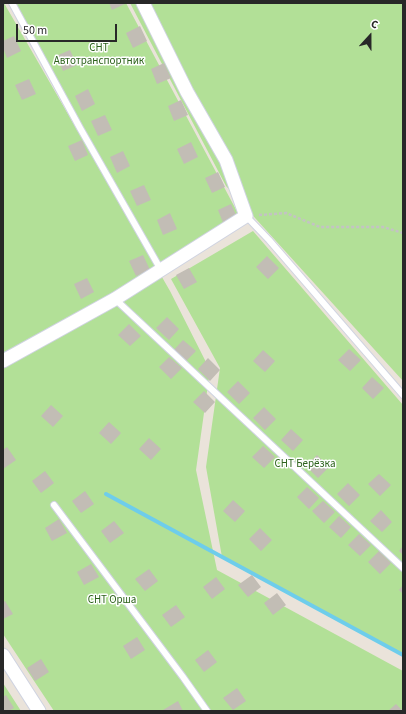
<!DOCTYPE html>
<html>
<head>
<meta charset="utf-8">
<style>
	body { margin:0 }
	#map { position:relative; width:406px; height:714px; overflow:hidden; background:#eae3da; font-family:"Source Sans 3",sans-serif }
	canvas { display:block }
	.frame { position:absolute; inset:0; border:4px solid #282828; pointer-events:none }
	.north { position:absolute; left:350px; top:16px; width:40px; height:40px; -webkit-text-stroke:3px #fff; paint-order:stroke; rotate:21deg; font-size:11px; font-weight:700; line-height:16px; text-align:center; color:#282828 }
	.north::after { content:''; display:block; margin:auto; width:14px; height:18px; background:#282828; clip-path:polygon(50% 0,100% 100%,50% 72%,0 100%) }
	.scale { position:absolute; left:16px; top:24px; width:101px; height:18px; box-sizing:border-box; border:2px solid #282828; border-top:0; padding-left:5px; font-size:12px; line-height:14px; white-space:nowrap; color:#282828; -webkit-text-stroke:3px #fff; paint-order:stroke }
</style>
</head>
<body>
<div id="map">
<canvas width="406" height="714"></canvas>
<div class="frame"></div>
<div class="north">С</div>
<div class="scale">50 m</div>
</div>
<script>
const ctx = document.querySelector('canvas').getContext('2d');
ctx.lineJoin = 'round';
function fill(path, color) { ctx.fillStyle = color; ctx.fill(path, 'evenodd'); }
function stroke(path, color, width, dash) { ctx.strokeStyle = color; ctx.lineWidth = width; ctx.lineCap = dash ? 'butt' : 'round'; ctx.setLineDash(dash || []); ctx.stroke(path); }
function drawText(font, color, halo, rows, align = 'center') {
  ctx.font = font + ' "Source Sans 3",sans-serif'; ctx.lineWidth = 3; ctx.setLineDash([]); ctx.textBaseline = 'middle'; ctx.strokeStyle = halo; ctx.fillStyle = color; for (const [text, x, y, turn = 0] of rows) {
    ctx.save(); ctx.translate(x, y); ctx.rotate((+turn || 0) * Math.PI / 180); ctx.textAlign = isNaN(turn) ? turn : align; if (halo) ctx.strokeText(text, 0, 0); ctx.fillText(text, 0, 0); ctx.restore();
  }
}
const green = new Path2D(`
	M 3,3 L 4,3 L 170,291 L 210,370 L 196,470 L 217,570 L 403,671 L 403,711 L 54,711 L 3,634 Z
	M 12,3 L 126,3 L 241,219 L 163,267 Z
	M 130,3 L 403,3 L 403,381 L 226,186 Z
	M 253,231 L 403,405 L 403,656 L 222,557 L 206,467 L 220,368 L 171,279 Z
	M 3,683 L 21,711 L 3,711 Z`);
const stream = new Path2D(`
	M 106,494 L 403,655`);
const building = new Path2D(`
	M 109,3 L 127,3 L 112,10 Z
	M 140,26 L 147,41 L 133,48 L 126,33 Z
	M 14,36 L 21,51 L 7,58 L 3,48 L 3,41 Z
	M 70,50 L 77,65 L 63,71 L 56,56 Z
	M 164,63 L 171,78 L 157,84 L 151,69 Z
	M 29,79 L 36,94 L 22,100 L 15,85 Z
	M 88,89 L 95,104 L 82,111 L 75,96 Z
	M 181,100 L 188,115 L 174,121 L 168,106 Z
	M 105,115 L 112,130 L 98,136 L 91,121 Z
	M 82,140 L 88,155 L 75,161 L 68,146 Z
	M 191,142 L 198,157 L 184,164 L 177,149 Z
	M 123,151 L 130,166 L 117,173 L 110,157 Z
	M 218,172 L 225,187 L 212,193 L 205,178 Z
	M 144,185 L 151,200 L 137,206 L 130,191 Z
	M 231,204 L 238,219 L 224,225 L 218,210 Z
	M 170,213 L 177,229 L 163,235 L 157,220 Z
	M 143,255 L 150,270 L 136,276 L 129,261 Z
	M 267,256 L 279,268 L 268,279 L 256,267 Z
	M 189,268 L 197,282 L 184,289 L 176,275 Z
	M 87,278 L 94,292 L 81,299 L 74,284 Z
	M 167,317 L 179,329 L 169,340 L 156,328 Z
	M 129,324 L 141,336 L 130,346 L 118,335 Z
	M 183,340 L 196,351 L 185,362 L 173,351 Z
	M 349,349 L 361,360 L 350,371 L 338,360 Z
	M 263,350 L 275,361 L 265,372 L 253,361 Z
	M 169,357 L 182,368 L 171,379 L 159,367 Z
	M 208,358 L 220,370 L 210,381 L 198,369 Z
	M 372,377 L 384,388 L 373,399 L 362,388 Z
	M 238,381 L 250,393 L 239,404 L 227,392 Z
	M 204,391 L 215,402 L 205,413 L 193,402 Z
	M 51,405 L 63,416 L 53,427 L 41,416 Z
	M 264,407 L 276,419 L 265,430 L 253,418 Z
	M 109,422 L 121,433 L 111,444 L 99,433 Z
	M 291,429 L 303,440 L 293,451 L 281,440 Z
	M 149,438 L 161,449 L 151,460 L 139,449 Z
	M 263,446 L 275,457 L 264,468 L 252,457 Z
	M 7,447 L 16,460 L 3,469 L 3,450 Z
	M 317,455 L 329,467 L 318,478 L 306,466 Z
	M 45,471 L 54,483 L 41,493 L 32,481 Z
	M 379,474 L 391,485 L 380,496 L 368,484 Z
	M 348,483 L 360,495 L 349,506 L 337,494 Z
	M 307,487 L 319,498 L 309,509 L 297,497 Z
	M 85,491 L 94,504 L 81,513 L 72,501 Z
	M 233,500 L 245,511 L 235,522 L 223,511 Z
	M 323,501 L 335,512 L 324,523 L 312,511 Z
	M 381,510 L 392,522 L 382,532 L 370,521 Z
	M 339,516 L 351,527 L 341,538 L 329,527 Z
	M 59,519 L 67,533 L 52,541 L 45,528 Z
	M 114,521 L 124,533 L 110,543 L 101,531 Z
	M 260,528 L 272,540 L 261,551 L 249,539 Z
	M 359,534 L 371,545 L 360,556 L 348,545 Z
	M 403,546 L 403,555 L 399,551 Z
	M 379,551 L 391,563 L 380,574 L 368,562 Z
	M 91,564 L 99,577 L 84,585 L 77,572 Z
	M 149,569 L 158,581 L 145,591 L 135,579 Z
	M 252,575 L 261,587 L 248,597 L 238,585 Z
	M 216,577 L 225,589 L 212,599 L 203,587 Z
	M 403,585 L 403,594 L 399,590 Z
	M 277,593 L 286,605 L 273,615 L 264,603 Z
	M 5,601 L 13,614 L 3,619 L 3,602 Z
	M 176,605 L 185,617 L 171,627 L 162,615 Z
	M 137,637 L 145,650 L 131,659 L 123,646 Z
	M 208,650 L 217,662 L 204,672 L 195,660 Z
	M 41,659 L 49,672 L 35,681 L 27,668 Z
	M 237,688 L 246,701 L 233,710 L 223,698 Z
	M 6,695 L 14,708 L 9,711 L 3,711 L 3,697 Z
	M 178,701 L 183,711 L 164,711 L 163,710 Z
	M 396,704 L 403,711 L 388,711 Z`);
const path = new Path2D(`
	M 259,215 L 286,213 L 320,227 L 383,227 L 403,233`);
const lane = new Path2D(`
	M 12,3 L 80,128 L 161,270
	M 246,216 L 269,240 L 403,395
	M 115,299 L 403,568
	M 54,505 L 183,677 L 207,711`);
const street = new Path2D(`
	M 3,361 L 115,299 L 246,216 L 226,160 L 187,92 L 143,3
	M 3,655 L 39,711`);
const parkNames = [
	["СНТ",99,49],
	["Автотранспортник",99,62],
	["СНТ Берёзка",305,465],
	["СНТ Орша",112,601]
];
fill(green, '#b2e097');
stroke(stream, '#6ecdeb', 4);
fill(building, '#c2bdb5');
stroke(lane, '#cfd3e1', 8);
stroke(street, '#cfd3e1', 15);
stroke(path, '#c3c3c3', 2.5, [3, 2]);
stroke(lane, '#fff', 6);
stroke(street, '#fff', 13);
drawText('11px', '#2c621b', '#fff', parkNames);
</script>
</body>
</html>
